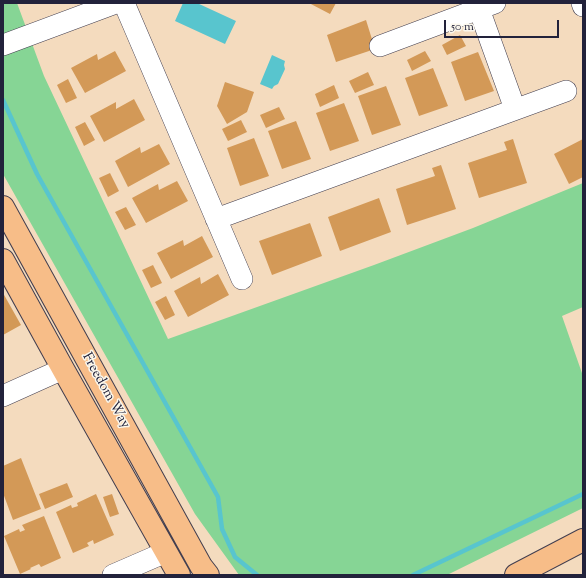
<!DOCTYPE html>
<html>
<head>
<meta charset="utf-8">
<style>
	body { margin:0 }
	#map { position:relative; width:586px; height:578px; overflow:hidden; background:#f4dbbe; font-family:"Sorts Mill Goudy",serif }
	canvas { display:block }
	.frame { position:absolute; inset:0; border:4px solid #22223b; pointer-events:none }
	.scale { position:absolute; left:444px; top:20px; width:115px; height:18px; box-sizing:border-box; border:2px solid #22223b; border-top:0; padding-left:5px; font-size:12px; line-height:14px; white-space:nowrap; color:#22223b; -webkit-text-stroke:3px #fbf7ec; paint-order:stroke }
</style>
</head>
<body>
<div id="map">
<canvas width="586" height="578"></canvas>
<div class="frame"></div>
<div class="scale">50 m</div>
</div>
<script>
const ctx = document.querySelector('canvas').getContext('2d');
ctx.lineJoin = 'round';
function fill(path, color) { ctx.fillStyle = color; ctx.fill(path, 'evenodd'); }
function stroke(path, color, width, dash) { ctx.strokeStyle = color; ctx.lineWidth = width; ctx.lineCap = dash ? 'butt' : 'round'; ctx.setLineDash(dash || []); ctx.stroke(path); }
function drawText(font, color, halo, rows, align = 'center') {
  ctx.font = font + ' "Sorts Mill Goudy",serif'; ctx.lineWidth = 3; ctx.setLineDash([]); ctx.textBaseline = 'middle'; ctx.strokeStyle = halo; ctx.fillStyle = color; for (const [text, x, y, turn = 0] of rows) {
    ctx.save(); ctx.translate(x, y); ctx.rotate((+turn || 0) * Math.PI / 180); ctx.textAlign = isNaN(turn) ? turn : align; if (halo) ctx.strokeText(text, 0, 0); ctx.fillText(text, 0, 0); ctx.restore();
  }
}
const green = new Path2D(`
	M 3,3 L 17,3 L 44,76 L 168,339 L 374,265 L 473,228 L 583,183 L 583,307 L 562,316 L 583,376 L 583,508 L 447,575 L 239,575 L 195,514 L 3,174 Z`);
const water = new Path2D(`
	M 183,3 L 197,3 L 236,21 L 225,44 L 175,21 Z
	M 272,55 L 285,61 L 284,65 L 285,69 L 278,84 L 274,86 L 272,89 L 260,84 Z`);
const stream = new Path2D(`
	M 3,100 L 37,174 L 218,497 L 222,529 L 235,557 L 257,575
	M 413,575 L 583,494`);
const building = new Path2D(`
	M 309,3 L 336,3 L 330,14 Z
	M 366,20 L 375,49 L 336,62 L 327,35 Z
	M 460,35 L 466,46 L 447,55 L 442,45 Z
	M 115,51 L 126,71 L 85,93 L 71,68 L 97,54 L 98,60 Z
	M 425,51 L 431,61 L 412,71 L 407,60 Z
	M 478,52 L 494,91 L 465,101 L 451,62 Z
	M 433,68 L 448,106 L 419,116 L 405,78 Z
	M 368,72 L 374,85 L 355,93 L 349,81 Z
	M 68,79 L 77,98 L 66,103 L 57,85 Z
	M 225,82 L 254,92 L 247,112 L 227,124 L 217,106 Z
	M 334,85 L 339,98 L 320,107 L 315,94 Z
	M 386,86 L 401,125 L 372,135 L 358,96 Z
	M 134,99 L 145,120 L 104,142 L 90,116 L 116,102 L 116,109 Z
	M 344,103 L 359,141 L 330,151 L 316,113 Z
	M 279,107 L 285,119 L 266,128 L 260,115 Z
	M 241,120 L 247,132 L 228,141 L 222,129 Z
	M 296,121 L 311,159 L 282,169 L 268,131 Z
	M 85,122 L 95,140 L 84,146 L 75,127 Z
	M 254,138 L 269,176 L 240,186 L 227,148 Z
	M 513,139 L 527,183 L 479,198 L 468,163 L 507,150 L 504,142 Z
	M 583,139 L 583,177 L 569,184 L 554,154 Z
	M 159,144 L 170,164 L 128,187 L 115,161 L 140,147 L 141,153 Z
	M 441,165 L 456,209 L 407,225 L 396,189 L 435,176 L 432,168 Z
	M 110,173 L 119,191 L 108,197 L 99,178 Z
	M 177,181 L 188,201 L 146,223 L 132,198 L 158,184 L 159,190 Z
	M 379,198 L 391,232 L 340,251 L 328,217 Z
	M 126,207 L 136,225 L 125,230 L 115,212 Z
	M 310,223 L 322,256 L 272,275 L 259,241 Z
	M 202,236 L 213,257 L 171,279 L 157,253 L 183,240 L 184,246 Z
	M 153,265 L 162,283 L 151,288 L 142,270 Z
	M 218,274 L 229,295 L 188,317 L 174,291 L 200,277 L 201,284 Z
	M 3,293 L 21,325 L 3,335 Z
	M 166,296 L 175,315 L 165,320 L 155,302 Z
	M 21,458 L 41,509 L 13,520 L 3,493 L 3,466 Z
	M 67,483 L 73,497 L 45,509 L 39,494 Z
	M 96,494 L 114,535 L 94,544 L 93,540 L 87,543 L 89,546 L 73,553 L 56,512 L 71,505 L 72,508 L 78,506 L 77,503 Z
	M 112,494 L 119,514 L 110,517 L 103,497 Z
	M 44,516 L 61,558 L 41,567 L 39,564 L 30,568 L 31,569 L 20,574 L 4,536 L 19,529 L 20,532 L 25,530 L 22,525 Z`);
const minor = new Path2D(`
	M 124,3 L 242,279
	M 582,3 L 583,6
	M 479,9 L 515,109
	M 3,45 L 116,3
	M 380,46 L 495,3
	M 216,219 L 566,91
	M 3,396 L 63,369
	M 113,575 L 166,552`);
const major = new Path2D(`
	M 3,207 L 201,566 L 208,575
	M 3,260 L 63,369 L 179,575`);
const highway = new Path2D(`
	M 516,575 L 583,540`);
const streetNames = [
	["Freedom Way",105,391,61]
];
fill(green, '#86d595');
fill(water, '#58c5ce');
stroke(stream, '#58c5ce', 4.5);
fill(building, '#d39957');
stroke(minor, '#423e4f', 22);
stroke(major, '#423e4f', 24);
stroke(highway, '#423e4f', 24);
stroke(minor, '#fff', 21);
stroke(major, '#f7bd88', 22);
stroke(highway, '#f7bd88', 22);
drawText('14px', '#22223b', '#fbf7ec', streetNames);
</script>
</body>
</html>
